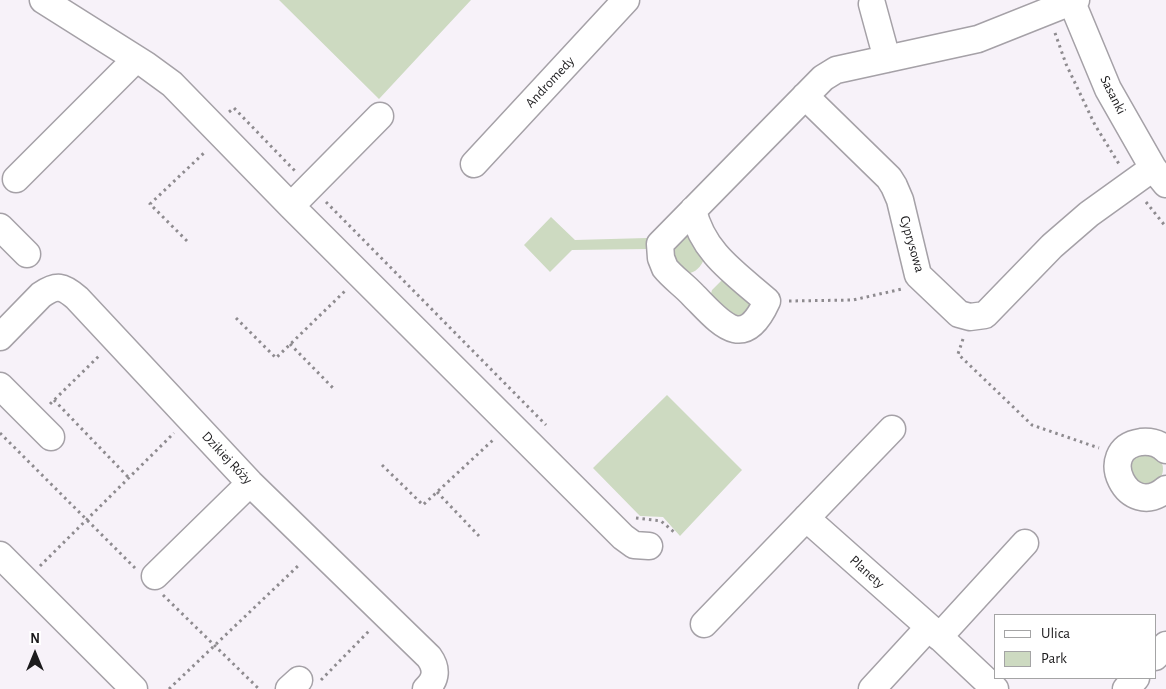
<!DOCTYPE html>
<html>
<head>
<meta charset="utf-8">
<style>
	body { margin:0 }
	#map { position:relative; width:1166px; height:689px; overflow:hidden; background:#f7f2f9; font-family:"Alegreya Sans",sans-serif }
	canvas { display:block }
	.legend { position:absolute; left:994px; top:614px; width:162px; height:65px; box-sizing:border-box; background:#fff; border:1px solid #a4a4a5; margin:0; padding:6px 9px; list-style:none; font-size:15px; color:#1c1b1d }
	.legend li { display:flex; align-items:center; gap:10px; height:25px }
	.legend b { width:25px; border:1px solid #a4a4a5 }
	.north { position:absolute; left:10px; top:629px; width:50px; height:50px; -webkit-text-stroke:4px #fff; paint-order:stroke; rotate:0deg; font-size:14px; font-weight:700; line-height:20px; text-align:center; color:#1c1b1d }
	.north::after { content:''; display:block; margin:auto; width:18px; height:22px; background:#1c1b1d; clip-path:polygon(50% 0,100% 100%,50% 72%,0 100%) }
</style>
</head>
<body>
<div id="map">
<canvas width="1166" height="689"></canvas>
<ul class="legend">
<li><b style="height:6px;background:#fff"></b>Ulica</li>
<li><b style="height:14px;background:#cddac1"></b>Park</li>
</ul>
<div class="north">N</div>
</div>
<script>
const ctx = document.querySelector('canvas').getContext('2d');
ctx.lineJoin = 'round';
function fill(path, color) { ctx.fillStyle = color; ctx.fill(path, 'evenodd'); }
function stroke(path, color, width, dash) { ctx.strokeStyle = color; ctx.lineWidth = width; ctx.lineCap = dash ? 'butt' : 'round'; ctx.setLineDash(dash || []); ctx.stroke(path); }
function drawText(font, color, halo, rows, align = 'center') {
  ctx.font = font + ' "Alegreya Sans",sans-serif'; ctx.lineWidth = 4.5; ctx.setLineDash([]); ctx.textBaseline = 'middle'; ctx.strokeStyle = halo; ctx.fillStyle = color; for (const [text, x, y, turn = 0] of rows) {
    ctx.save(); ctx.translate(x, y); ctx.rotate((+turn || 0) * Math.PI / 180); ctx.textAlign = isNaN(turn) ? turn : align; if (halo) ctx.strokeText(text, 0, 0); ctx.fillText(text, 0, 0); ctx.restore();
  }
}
const green = new Path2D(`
	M 279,0 L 471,0 L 379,99 Z
	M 551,217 L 575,240 L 647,238 L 648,249 L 572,250 L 550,272 L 524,245 Z
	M 688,232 L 704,259 C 701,267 694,275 684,273 L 669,250 Z
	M 722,280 L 752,303 L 738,321 L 710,297 L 712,290 Z
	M 667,395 L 742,470 L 680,536 L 663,517 L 640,516 L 593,468 Z
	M1131 469a16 16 0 1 1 32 0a16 16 0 1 1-32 0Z`);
const path = new Path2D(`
	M 1055,33 L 1066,64 L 1095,125 L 1119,164
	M 229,112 L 234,108 L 295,171
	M 326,202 L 546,425
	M 1146,202 L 1166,227
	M 187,241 L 150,204 L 206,151
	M 789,301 L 853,300 L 902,289
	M 236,318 L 276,358 L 345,291
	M 963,339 L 958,354 L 1032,425 L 1099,448
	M 290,344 L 334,389
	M 54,400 L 129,478
	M 50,404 L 101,354
	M 0,433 L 135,568
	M 382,465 L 423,505 L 493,440
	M 437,492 L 479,536
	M 636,518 L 661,521 L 674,532
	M 40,566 L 174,433
	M 163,595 L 259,689
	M 321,680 L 369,631
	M 169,689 L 300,564`);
const minor = new Path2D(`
	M 43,0 L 146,65 L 172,84 L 291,206 L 623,537 L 634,545 L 649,546
	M 1071,0 L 1108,89 L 1153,168 L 1166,184
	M 872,4 L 887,59
	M 805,96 L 889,178 L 894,186 L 900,200 L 918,275 L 959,314 L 970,317 L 985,315 L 1052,246 L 1089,214 L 1153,168
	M 474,164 L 626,0
	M 16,179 L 136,59
	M 291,206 L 380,116
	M 693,210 C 703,253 735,273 767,301 C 743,354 720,322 693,295 C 684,285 673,278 665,268 L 661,258 L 660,244 L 823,78 L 836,70 L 978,39 L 1076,0
	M 0,227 L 27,254
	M 0,337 L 41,295 C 57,284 63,286 77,298 L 250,483 L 429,657 C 437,668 437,679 426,689
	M 0,386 L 51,437
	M 1166,450 C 1159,443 1151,441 1141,442 C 1093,449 1128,522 1166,489
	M 806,518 L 929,627 L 995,689
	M 0,555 L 134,689
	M 155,576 L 250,483
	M 704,624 L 892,429
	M 939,637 L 1025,543
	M 1155,657 L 1166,645
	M 289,689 L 299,680
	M 872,689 L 929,627
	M 1126,689 L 1136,678`);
const streetNames = [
	["Andromedy",550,82,-47],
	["Sasanki",1113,95,63],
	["Cyprysowa",912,244,74],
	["Dzikiej Róży",227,458,47],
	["Planety",867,572,42]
];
fill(green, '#cddac1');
stroke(minor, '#a5a1a7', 29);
stroke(path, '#8e8b8f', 3, [2.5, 4]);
stroke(minor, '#fff', 26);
drawText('14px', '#1c1b1d', '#fff', streetNames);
</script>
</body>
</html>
